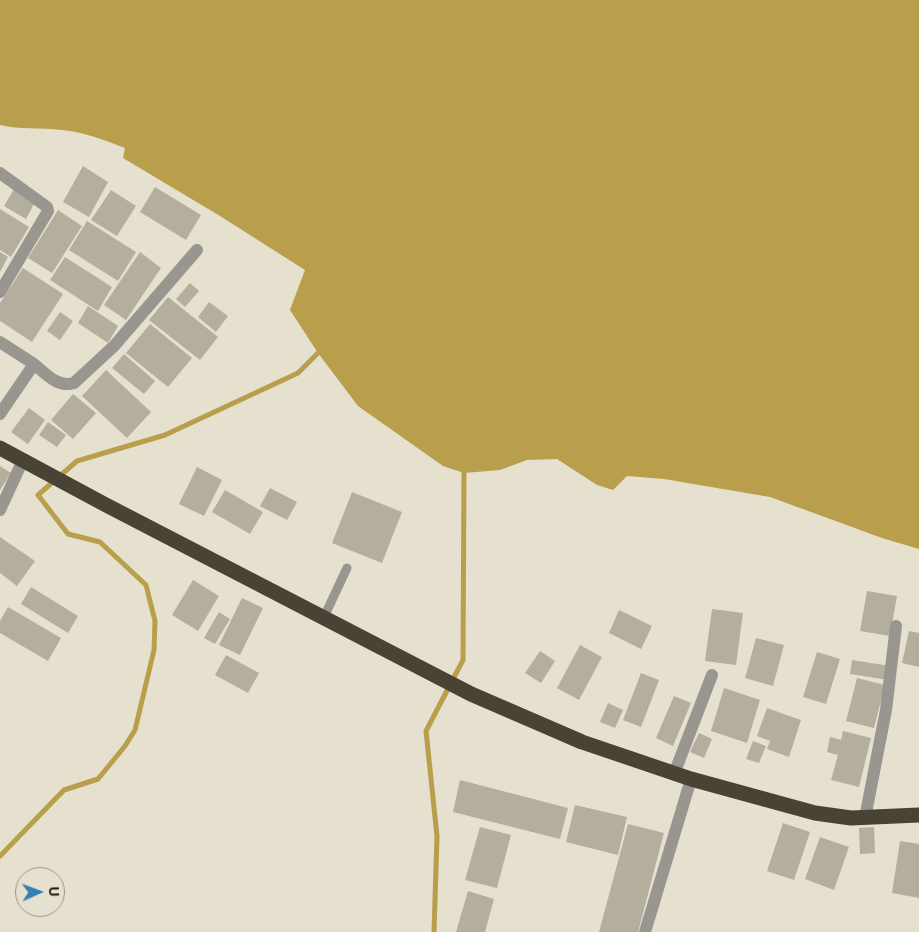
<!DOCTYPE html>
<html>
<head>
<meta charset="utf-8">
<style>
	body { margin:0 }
	#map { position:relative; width:919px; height:932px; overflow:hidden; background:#e6e0cf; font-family:"Open Sans",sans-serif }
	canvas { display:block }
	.north { position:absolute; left:15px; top:867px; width:50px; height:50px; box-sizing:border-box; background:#e6e0cf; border:1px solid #989386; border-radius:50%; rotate:88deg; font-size:14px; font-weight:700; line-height:20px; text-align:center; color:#222019 }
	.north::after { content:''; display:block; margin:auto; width:18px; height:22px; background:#3480b3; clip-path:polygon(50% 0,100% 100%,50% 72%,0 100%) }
</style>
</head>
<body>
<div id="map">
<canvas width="919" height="932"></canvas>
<div class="north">U</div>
</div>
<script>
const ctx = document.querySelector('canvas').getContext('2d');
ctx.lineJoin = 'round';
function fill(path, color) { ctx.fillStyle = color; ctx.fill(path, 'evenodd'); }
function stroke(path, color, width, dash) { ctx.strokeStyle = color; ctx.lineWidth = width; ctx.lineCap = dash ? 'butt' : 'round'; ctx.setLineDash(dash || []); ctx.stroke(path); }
const water = new Path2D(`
	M 0,0 L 919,0 L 919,549 L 882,538 L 770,497 L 664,479 L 627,476 L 613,490 L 597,485 L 557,459 L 527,460 L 500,470 L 464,473 L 443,466 L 358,406 L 318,353 L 290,310 L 305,270 L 220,216 L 123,158 L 125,148 C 104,140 84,132 62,130 C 41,127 20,130 0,125 Z`);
const stream = new Path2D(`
	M 0,856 L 64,790 L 98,779 L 125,746 L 135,730 L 154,650 L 155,621 L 146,585 L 100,542 L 68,534 L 38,495 L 77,461 L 165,435 L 298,373 L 318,353
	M 434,932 L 437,836 L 426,731 L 463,660 L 464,473`);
const building = new Path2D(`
	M 83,166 L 108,182 L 89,217 L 63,202 Z
	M 155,187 L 201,215 L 186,240 L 140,212 Z
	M 14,189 L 35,202 L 26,219 L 4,206 Z
	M 111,190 L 136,206 L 117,236 L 91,220 Z
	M 0,209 L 29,227 L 11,257 L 0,250 Z
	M 58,210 L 82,226 L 52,273 L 28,258 Z
	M 87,221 L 136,252 L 118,281 L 69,250 Z
	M 0,252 L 8,257 L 0,272 Z
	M 140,252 L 161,268 L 126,320 L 104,305 Z
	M 65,257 L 112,287 L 98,311 L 50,280 Z
	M 23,268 L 63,294 L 32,342 L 0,321 L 0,303 Z
	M 190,283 L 199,291 L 185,307 L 176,299 Z
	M 168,297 L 218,337 L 200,360 L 149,320 Z
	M 209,302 L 228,316 L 216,332 L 198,317 Z
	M 88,306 L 118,326 L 108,343 L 78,323 Z
	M 60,312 L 73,321 L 60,340 L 47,331 Z
	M 150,324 L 192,358 L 168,387 L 126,353 Z
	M 124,354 L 155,381 L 144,394 L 112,368 Z
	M 106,370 L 151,412 L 127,438 L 82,396 Z
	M 73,394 L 96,413 L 73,439 L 51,420 Z
	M 29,408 L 45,420 L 28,444 L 11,432 Z
	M 48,422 L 66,435 L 57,447 L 39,435 Z
	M 0,466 L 11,473 L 0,490 Z
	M 197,467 L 222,480 L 204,516 L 179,504 Z
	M 270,488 L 297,502 L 287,520 L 260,506 Z
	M 225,490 L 263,512 L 250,534 L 212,512 Z
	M 352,492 L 402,512 L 382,563 L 332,543 Z
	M 0,537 L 35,561 L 17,586 L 0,573 Z
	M 193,580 L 219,596 L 198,631 L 172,615 Z
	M 31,587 L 78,616 L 68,633 L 21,604 Z
	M 867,591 L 897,596 L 890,636 L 860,631 Z
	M 242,598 L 263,608 L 240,655 L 219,645 Z
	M 8,607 L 61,638 L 48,661 L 0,633 L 0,621 Z
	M 712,609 L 743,613 L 736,665 L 705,661 Z
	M 619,610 L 652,626 L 641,649 L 609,633 Z
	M 219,612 L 230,619 L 215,644 L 204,638 Z
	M 909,631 L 919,633 L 919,667 L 902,663 Z
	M 756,638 L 784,645 L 773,686 L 745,678 Z
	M 580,645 L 602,657 L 579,700 L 557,688 Z
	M 540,651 L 555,661 L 541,683 L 525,673 Z
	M 817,652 L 840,659 L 826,704 L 803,697 Z
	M 226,655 L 259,673 L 248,693 L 215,675 Z
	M 852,660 L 890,666 L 888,680 L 850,674 Z
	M 641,673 L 659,680 L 641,727 L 623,720 Z
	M 857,678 L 885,685 L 874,728 L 846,721 Z
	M 724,688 L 760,700 L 747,743 L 711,731 Z
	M 674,696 L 691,703 L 673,746 L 656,738 Z
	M 608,703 L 623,710 L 615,728 L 600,722 Z
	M 767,708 L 801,720 L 789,757 L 767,749 L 770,741 L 757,736 Z
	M 843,731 L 871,738 L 859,787 L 831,780 L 838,755 L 827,752 L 830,737 L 841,740 Z
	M 699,733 L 712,739 L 704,758 L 690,752 Z
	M 753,741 L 766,746 L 759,763 L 746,759 Z
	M 460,780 L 568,808 L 560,839 L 453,812 Z
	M 575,805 L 627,817 L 618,855 L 566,842 Z
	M 783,823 L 810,832 L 794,880 L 767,871 Z
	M 628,824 L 664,833 L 638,932 L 599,932 Z
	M 480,827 L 511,835 L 497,888 L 465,880 Z
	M 874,827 L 875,853 L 860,854 L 859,828 Z
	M 820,837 L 849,847 L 834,890 L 805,879 Z
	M 900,841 L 919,844 L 919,898 L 892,893 Z
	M 468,891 L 494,899 L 485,932 L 456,932 Z`);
const lane = new Path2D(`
	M 324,617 L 347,568`);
const street = new Path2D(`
	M 0,173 L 47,207 L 48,211 L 0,292
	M 0,342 L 34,364 L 0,414
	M 34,364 C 46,374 58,388 74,383 L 114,346 L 197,250
	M 0,510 L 23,460
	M 674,774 L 712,675
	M 865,818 L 886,710 L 896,626
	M 645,932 L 691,779`);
const highway = new Path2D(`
	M 0,448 L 106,505 L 471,694 L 582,742 L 691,779 L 815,813 L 851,818 L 919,815`);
fill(water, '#b99e4c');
stroke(stream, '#b99e4c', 5);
fill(building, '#b4ae9e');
stroke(lane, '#98968e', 9);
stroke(street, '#98968e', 12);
stroke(highway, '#484335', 15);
</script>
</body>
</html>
